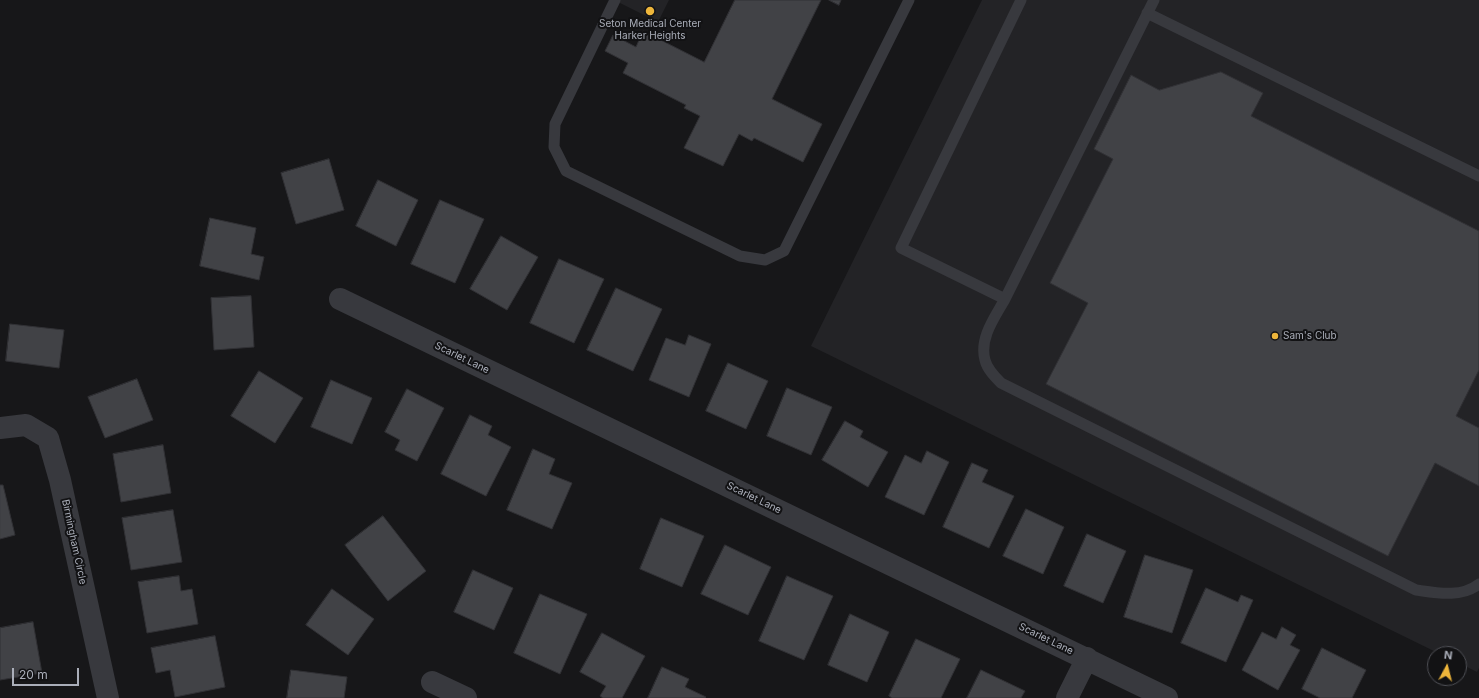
<!DOCTYPE html>
<html>
<head>
<meta charset="utf-8">
<style>
	body { margin:0 }
	#map { position:relative; width:1479px; height:698px; overflow:hidden; background:#171719; font-family:Inter,sans-serif }
	canvas { display:block }
	.north { position:absolute; left:1427px; top:646px; width:40px; height:40px; box-sizing:border-box; background:#121214; border:1px solid #4f5056; border-radius:50%; rotate:7deg; font-size:11px; font-weight:700; line-height:16px; text-align:center; color:#aaaeb9 }
	.north::after { content:''; display:block; margin:auto; width:14px; height:18px; background:#eeb63b; clip-path:polygon(50% 0,100% 100%,50% 72%,0 100%) }
	.scale { position:absolute; left:12px; top:668px; width:67px; height:18px; box-sizing:border-box; border:2px solid #aaaeb9; border-top:0; padding-left:5px; font-size:12px; line-height:14px; white-space:nowrap; color:#aaaeb9; -webkit-text-stroke:3px #121214; paint-order:stroke }
</style>
</head>
<body>
<div id="map">
<canvas width="1479" height="698"></canvas>
<div class="north">N</div>
<div class="scale">20 m</div>
</div>
<script>
const ctx = document.querySelector('canvas').getContext('2d');
ctx.lineJoin = 'round';
function fill(path, color) { ctx.fillStyle = color; ctx.fill(path, 'evenodd'); }
function stroke(path, color, width, dash) { ctx.strokeStyle = color; ctx.lineWidth = width; ctx.lineCap = dash ? 'butt' : 'round'; ctx.setLineDash(dash || []); ctx.stroke(path); }
function drawText(font, color, halo, rows, align = 'center') {
  ctx.font = font + ' Inter,sans-serif'; ctx.lineWidth = 4; ctx.setLineDash([]); ctx.textBaseline = 'middle'; ctx.strokeStyle = halo; ctx.fillStyle = color; for (const [text, x, y, turn = 0] of rows) {
    ctx.save(); ctx.translate(x, y); ctx.rotate((+turn || 0) * Math.PI / 180); ctx.textAlign = isNaN(turn) ? turn : align; if (halo) ctx.strokeText(text, 0, 0); ctx.fillText(text, 0, 0); ctx.restore();
  }
}
const built = new Path2D(`
	M 614,0 L 669,0 L 658,22 Z
	M 982,0 L 1479,0 L 1479,668 L 1477,672 L 1459,663 L 1459,654 L 1440,654 L 811,346 Z`);
const building = new Path2D(`
	M 735,0 L 821,0 L 772,99 L 822,124 L 803,162 L 754,138 L 752,141 L 739,134 L 723,166 L 684,148 L 700,116 L 684,108 L 686,105 L 623,73 L 628,63 L 605,51 L 613,35 L 636,47 L 643,31 L 704,62 Z
	M 829,0 L 841,0 L 839,5 Z
	M 1221,72 L 1263,93 L 1251,116 L 1479,231 L 1479,370 L 1456,416 L 1479,428 L 1479,486 L 1435,463 L 1388,556 L 1046,384 L 1088,303 L 1050,283 L 1113,159 L 1094,149 L 1131,75 L 1159,90 Z
	M 329,159 L 344,210 L 296,224 L 281,173 Z
	M 378,180 L 418,200 L 396,246 L 356,226 Z
	M 440,200 L 484,219 L 455,283 L 411,264 Z
	M 210,218 L 256,228 L 251,254 L 264,257 L 259,280 L 200,266 Z
	M 501,236 L 538,257 L 507,310 L 470,289 Z
	M 559,259 L 604,279 L 574,343 L 530,323 Z
	M 616,288 L 662,309 L 633,371 L 587,350 Z
	M 251,296 L 254,347 L 214,350 L 211,298 Z
	M 10,324 L 64,330 L 59,368 L 6,361 Z
	M 689,335 L 711,344 L 689,397 L 649,380 L 666,338 L 685,345 Z
	M 728,363 L 768,381 L 746,429 L 706,411 Z
	M 259,371 L 303,398 L 275,443 L 231,416 Z
	M 137,379 L 153,420 L 105,438 L 88,397 Z
	M 331,380 L 372,398 L 352,444 L 311,427 Z
	M 787,388 L 832,407 L 811,455 L 767,436 Z
	M 407,389 L 444,408 L 417,461 L 395,450 L 400,440 L 385,432 Z
	M 470,415 L 492,426 L 488,435 L 511,447 L 486,496 L 441,474 Z
	M 845,421 L 863,431 L 860,437 L 888,452 L 868,487 L 822,460 Z
	M 163,445 L 171,493 L 121,502 L 113,454 Z
	M 533,449 L 555,459 L 549,474 L 572,483 L 552,529 L 507,510 Z
	M 927,451 L 949,462 L 924,515 L 885,497 L 905,455 L 921,463 Z
	M 972,463 L 988,470 L 982,482 L 1014,496 L 989,548 L 943,527 Z
	M 0,485 L 3,485 L 15,535 L 0,539 Z
	M 1026,509 L 1064,527 L 1043,574 L 1003,556 Z
	M 173,510 L 182,562 L 131,570 L 122,518 Z
	M 383,516 L 426,571 L 388,601 L 345,545 Z
	M 661,518 L 704,536 L 682,587 L 640,569 Z
	M 1087,534 L 1126,551 L 1103,603 L 1064,586 Z
	M 725,545 L 771,567 L 748,615 L 701,594 Z
	M 1145,555 L 1193,570 L 1172,633 L 1124,617 Z
	M 473,570 L 513,588 L 494,630 L 454,612 Z
	M 179,576 L 181,591 L 192,589 L 198,624 L 147,633 L 138,582 Z
	M 787,576 L 833,596 L 804,660 L 759,641 Z
	M 1206,588 L 1238,602 L 1241,595 L 1253,600 L 1226,662 L 1181,643 Z
	M 332,589 L 374,619 L 348,655 L 306,625 Z
	M 540,594 L 587,614 L 560,674 L 514,653 Z
	M 850,614 L 889,632 L 867,682 L 828,665 Z
	M 33,622 L 42,673 L 0,680 L 0,628 Z
	M 1282,627 L 1296,635 L 1290,645 L 1300,650 L 1278,690 L 1242,670 L 1262,632 L 1276,639 Z
	M 602,633 L 645,656 L 622,698 L 603,698 L 600,696 L 606,686 L 580,672 Z
	M 215,636 L 225,687 L 175,697 L 170,670 L 156,673 L 151,648 Z
	M 916,639 L 960,659 L 941,698 L 892,698 L 889,696 Z
	M 1322,648 L 1366,670 L 1352,698 L 1320,698 L 1302,689 Z
	M 662,667 L 689,679 L 685,687 L 706,697 L 705,698 L 648,698 Z
	M 291,670 L 347,677 L 344,698 L 287,698 Z
	M 981,670 L 1025,691 L 1021,698 L 967,698 Z`);
const service = new Path2D(`
	M 615,0 L 555,124 L 554,147 L 566,171 L 740,256 L 765,260 L 784,251 L 909,0
	M 1154,0 L 1005,299 C 995,317 979,338 985,360 C 987,369 995,377 1001,383 L 1416,590 C 1437,593 1461,598 1479,584
	M 1147,13 L 1479,176
	M 1005,299 L 901,248 L 1021,0`);
const minor = new Path2D(`
	M 340,299 L 1167,698
	M 0,428 L 26,425 L 48,438 L 60,480 L 108,698
	M 432,682 L 466,698
	M 1067,698 L 1087,658`);
const markers = [
	[650,11,5,"#eeb63b"],
	[1275,336,4,"#eeb63b"]
];
const poiNames = [
	["Seton Medical Center",650,24],
	["Harker Heights",650,36],
	["Sam's Club",1283,336,"left"]
];
const streetNames = [
	["Scarlet Lane",462,358,26],
	["Scarlet Lane",754,498,26],
	["Birmingham Circle",74,542,78],
	["Scarlet Lane",1046,639,26]
];
fill(built, '#232326');
fill(building, '#414246');
stroke(building, '#313135', 1);
stroke(service, '#38393e', 11);
stroke(minor, '#38393e', 22);
for (const [x, y, r, color] of markers) { const dot = new Path2D(); dot.arc(x, y, r, 0, 2 * Math.PI); ctx.fillStyle = color; ctx.fill(dot); stroke(dot, '#121214', 1.5); }
drawText('10px', '#aaaeb9', '#121214', poiNames);
drawText('10px', '#aaaeb9', '#121214', streetNames);
</script>
</body>
</html>
